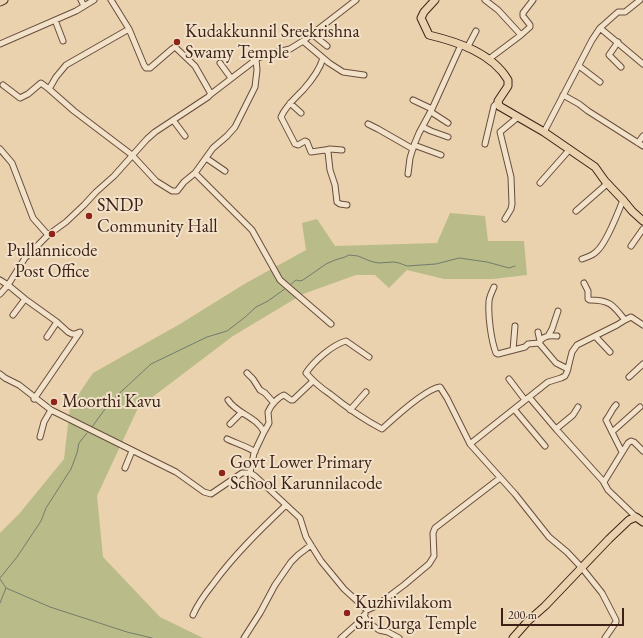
<!DOCTYPE html>
<html>
<head>
<meta charset="utf-8">
<style>
	body { margin:0 }
	#map { position:relative; width:643px; height:638px; overflow:hidden; background:#ebd2ae; font-family:"EB Garamond",serif }
	canvas { display:block }
	.scale { position:absolute; left:501px; top:608px; width:123px; height:18px; box-sizing:border-box; border:2px solid #3d2117; border-top:0; padding-left:5px; font-size:12px; line-height:14px; white-space:nowrap; color:#3d2117; -webkit-text-stroke:3px #f2e2ca; paint-order:stroke }
</style>
</head>
<body>
<div id="map">
<canvas width="643" height="638"></canvas>
<div class="scale">200 m</div>
</div>
<script>
const ctx = document.querySelector('canvas').getContext('2d');
ctx.lineJoin = 'round';
function fill(path, color) { ctx.fillStyle = color; ctx.fill(path, 'evenodd'); }
function stroke(path, color, width, dash) { ctx.strokeStyle = color; ctx.lineWidth = width; ctx.lineCap = dash ? 'butt' : 'round'; ctx.setLineDash(dash || []); ctx.stroke(path); }
function drawText(font, color, halo, rows, align = 'center') {
  ctx.font = font + ' "EB Garamond",serif'; ctx.lineWidth = 4; ctx.setLineDash([]); ctx.textBaseline = 'middle'; ctx.strokeStyle = halo; ctx.fillStyle = color; for (const [text, x, y, turn = 0] of rows) {
    ctx.save(); ctx.translate(x, y); ctx.rotate((+turn || 0) * Math.PI / 180); ctx.textAlign = isNaN(turn) ? turn : align; if (halo) ctx.strokeText(text, 0, 0); ctx.fillText(text, 0, 0); ctx.restore();
  }
}
const green = new Path2D(`
	M 450,213 L 485,216 L 488,241 L 524,241 L 527,275 L 493,279 L 444,279 L 407,270 L 389,288 L 375,275 L 356,275 L 303,294 L 233,336 L 138,408 L 97,496 L 103,557 L 160,617 L 203,638 L 0,638 L 0,533 L 19,514 L 64,459 L 70,407 L 93,373 L 180,324 L 246,283 L 306,250 L 302,223 L 317,219 L 335,246 L 437,243 Z`);
const stream = new Path2D(`
	M 290,285 L 296,280 L 300,281 L 303,280 L 326,264 L 335,260 L 345,257 L 349,255 L 358,256 L 370,261 L 378,263 L 394,262 L 399,263 L 407,266 L 436,264 L 459,258 L 487,262 L 509,268 L 515,266
	M 92,427 L 110,402 L 151,364 L 207,337 L 227,331 L 244,318 L 256,307 L 268,301 L 286,288
	M 0,578 L 17,557 L 41,521 L 46,508 L 71,469 L 77,453 L 79,443 L 87,433
	M 0,579 L 6,588 L 0,603
	M 6,588 L 50,607 L 127,632 L 152,638`);
const minor = new Path2D(`
	M 81,0 L 84,6
	M 111,0 L 129,29 L 144,65 L 146,68 L 150,68 L 172,49 L 175,47 L 195,66 L 211,94
	M 485,0 L 498,10 L 521,35
	M 55,20 L 63,41
	M 600,28 L 643,64
	M 129,29 L 66,65 L 56,77 L 49,89 L 74,111 L 132,155 L 156,181 L 172,191 L 177,191 L 184,182 L 195,173 L 213,148 L 227,136 L 235,127 L 255,87 L 257,70 L 256,59
	M 312,34 L 327,46
	M 303,41 L 329,63 L 343,72 L 364,75
	M 618,42 L 609,55 L 621,67
	M 0,44 L 76,11 L 94,0
	M 467,48 L 476,31
	M 323,58 C 320,69 311,81 303,90 C 295,98 285,107 281,117 L 295,144 L 298,145 L 305,141 L 307,142 L 311,152 L 325,150 L 328,152 L 330,170 L 335,185 L 337,202 L 340,204 L 347,205
	M 489,59 L 521,35 L 530,27 L 530,25 L 523,16 L 523,13 L 533,0
	M 220,63 L 231,78
	M 579,66 L 600,82
	M 3,85 L 20,98 L 28,94 L 41,83 L 49,89
	M 563,95 L 579,104 L 588,111 L 643,146
	M 413,100 L 432,109
	M 290,103 L 301,113
	M 431,112 L 448,123
	M 173,120 L 185,136
	M 368,124 L 378,129 L 413,149
	M 423,127 L 431,131 L 448,137
	M 544,132 L 592,40 L 600,28 L 618,12 L 625,12 L 640,0
	M 638,143 L 643,136
	M 485,144 L 494,106 L 496,104 L 498,104
	M 414,145 L 441,155
	M 0,149 L 12,163 L 33,218 L 48,235
	M 326,150 L 330,149 L 342,150
	M 206,158 L 225,171
	M 195,173 L 252,230 L 280,280 L 331,324
	M 408,174 L 410,158 L 414,145 L 419,133 L 432,109 L 461,45
	M 540,183 L 570,149
	M 576,211 L 608,183
	M 505,219 L 511,209 L 512,204 L 511,177 L 500,132 L 518,117
	M 631,246 L 643,229
	M 582,259 C 587,257 592,256 596,252 C 606,244 618,213 623,200
	M 0,280 L 8,285 L 25,299 L 57,322 L 68,332 L 72,334 L 75,334 L 80,332 L 34,399
	M 584,283 L 588,291 L 588,299 L 590,300 C 610,300 613,305 625,320 L 631,317 L 643,325
	M 494,287 C 492,292 489,297 489,302 C 488,316 491,340 496,353 L 498,354 L 525,347 L 528,344 L 539,343 L 556,363 L 568,369
	M 0,294 L 8,285 L 25,258 L 48,235 L 66,222 L 84,205 L 96,192 L 114,176 L 147,139 L 155,132 L 208,97 L 211,94 L 258,58 L 273,53 L 290,49 L 303,41 L 356,0
	M 13,315 L 25,299
	M 538,332 L 540,341
	M 548,336 L 552,329 L 558,311
	M 595,336 L 610,352
	M 47,337 L 57,322
	M 539,343 C 542,336 549,335 557,336
	M 513,350 L 515,326
	M 369,357 L 346,341 C 332,345 314,361 306,373 C 313,381 321,388 330,394 C 346,407 363,419 382,429 C 394,418 425,389 440,387 L 447,398 L 470,444 L 515,494 L 549,537 L 567,552 L 582,568 L 602,593 L 616,620 L 616,622 L 605,638
	M 247,373 L 253,379 L 260,390 L 265,393 L 274,403
	M 0,374 L 5,378 L 19,385 L 51,410 L 176,472 L 204,492 L 211,494 L 242,473 L 250,473 L 255,476 L 300,518 L 306,537 L 321,561 L 344,589 L 367,610 L 376,606 L 404,585 L 429,564 L 434,556 L 433,533 L 435,528 L 500,478
	M 629,377 L 643,364
	M 509,379 L 525,400
	M 529,397 L 556,429 L 603,481 L 608,490 L 636,517
	M 228,400 C 237,414 256,416 264,432 L 254,453 L 250,473
	M 616,405 C 612,409 610,415 606,420 L 622,452
	M 514,409 L 545,446
	M 350,410 L 366,392
	M 230,424 L 241,413
	M 556,429 L 573,415 L 578,407
	M 264,432 L 269,423 L 268,412 C 271,405 278,397 284,395 L 291,400 L 293,400 L 313,381
	M 612,432 L 640,407
	M 40,437 L 44,422 L 51,410
	M 227,439 C 235,443 249,447 255,452
	M 470,444 L 543,386 L 548,382 L 561,378 L 565,376 L 567,372 L 572,352 L 577,345 L 617,325 L 625,320
	M 125,468 L 132,451
	M 604,482 L 628,443 L 631,441 L 634,442 L 643,451
	M 193,615 C 198,603 205,594 213,584 C 234,555 260,530 286,505
	M 364,616 L 369,623 L 379,630 L 388,632 L 399,638
	M 244,638 L 260,613 L 275,585 L 291,562 L 298,555 L 311,545
	M 341,638 L 359,622 L 365,614`);
const major = new Path2D(`
	M 435,0 L 424,12 L 421,18 L 429,35 C 458,42 492,53 508,80 L 508,86 L 498,101 L 499,106 L 544,132 L 595,167 L 605,181 L 623,200 L 632,211 L 643,221
	M 0,2 L 4,0
	M 513,638 L 528,621 L 545,606 L 609,539 L 629,520 L 636,517 L 643,522`);
const markers = [
	[177,42,4,"#8f2418"],
	[89,216,4,"#8f2418"],
	[52,234,4,"#8f2418"],
	[54,402,4,"#8f2418"],
	[222,473,4,"#8f2418"],
	[347,613,4,"#8f2418"]
];
const poiNames = [
	["Kudakkunnil Sreekrishna",185,32],
	["Swamy Temple",185,53],
	["SNDP",97,206],
	["Community Hall",97,227],
	["Pullannicode",52,251,"center"],
	["Post Office",52,272,"center"],
	["Moorthi Kavu",62,402],
	["Govt Lower Primary",230,463],
	["School Karunnilacode",230,484],
	["Kuzhivilakom",355,603],
	["Sri Durga Temple",355,624]
];
fill(green, '#b9bb89');
stroke(stream, '#747c6d', 1);
stroke(minor, '#684d3d', 7);
stroke(major, '#3d2117', 9);
stroke(minor, '#f2e2ca', 5);
stroke(major, '#ebd2ae', 7);
for (const [x, y, r, color] of markers) { const dot = new Path2D(); dot.arc(x, y, r, 0, 2 * Math.PI); ctx.fillStyle = color; ctx.fill(dot); stroke(dot, '#f2e2ca', 1.5); }
drawText('18px', '#3d2117', '#f2e2ca', poiNames, 'left');
</script>
</body>
</html>
